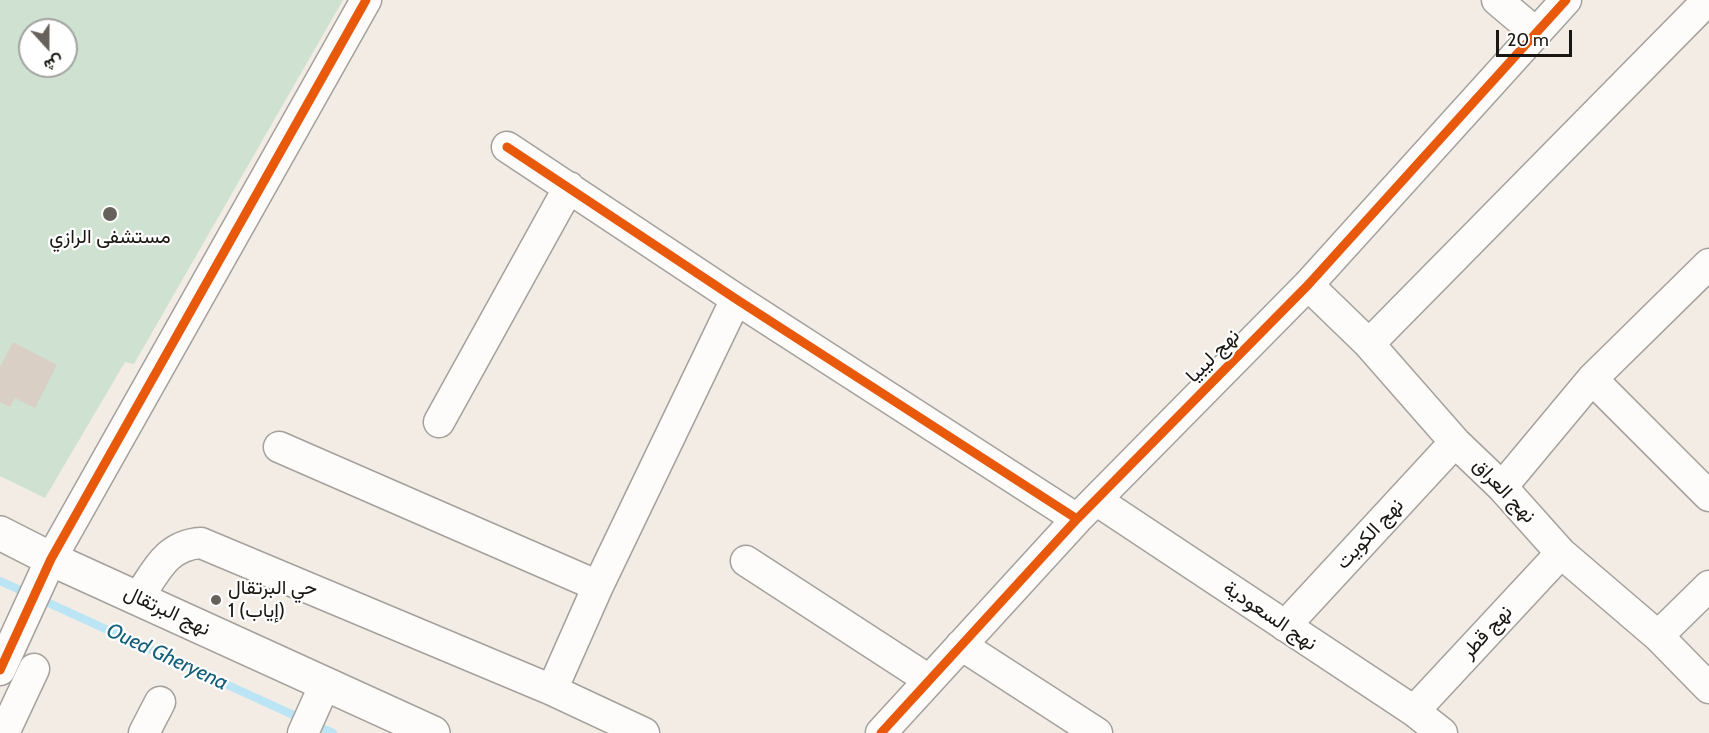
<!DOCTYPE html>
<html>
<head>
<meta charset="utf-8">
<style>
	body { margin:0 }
	#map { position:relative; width:1709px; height:733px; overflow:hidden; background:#f2ece5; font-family:Cabin,Vazirmatn,sans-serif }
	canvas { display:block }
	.north { position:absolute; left:18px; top:18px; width:60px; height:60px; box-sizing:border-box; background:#fff; border:2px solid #a3a2a0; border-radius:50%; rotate:159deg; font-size:16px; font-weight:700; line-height:24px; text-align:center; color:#1a1611 }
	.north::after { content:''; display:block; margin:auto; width:21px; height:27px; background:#66615b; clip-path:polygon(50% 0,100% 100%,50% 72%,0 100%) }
	.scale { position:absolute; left:1496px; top:30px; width:76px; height:27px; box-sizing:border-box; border:3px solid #1a1611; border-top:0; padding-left:8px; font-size:18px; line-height:21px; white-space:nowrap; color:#1a1611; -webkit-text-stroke:4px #fff; paint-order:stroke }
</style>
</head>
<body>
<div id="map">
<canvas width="1709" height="733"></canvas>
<div class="north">ش</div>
<div class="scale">20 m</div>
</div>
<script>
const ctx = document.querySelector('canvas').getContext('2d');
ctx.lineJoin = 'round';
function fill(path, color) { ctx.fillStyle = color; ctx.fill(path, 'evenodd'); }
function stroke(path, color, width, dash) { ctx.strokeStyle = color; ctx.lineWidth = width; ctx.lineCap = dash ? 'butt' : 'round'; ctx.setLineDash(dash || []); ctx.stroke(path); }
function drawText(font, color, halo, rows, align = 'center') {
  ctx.font = font + ' Cabin,Vazirmatn,sans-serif'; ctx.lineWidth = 4.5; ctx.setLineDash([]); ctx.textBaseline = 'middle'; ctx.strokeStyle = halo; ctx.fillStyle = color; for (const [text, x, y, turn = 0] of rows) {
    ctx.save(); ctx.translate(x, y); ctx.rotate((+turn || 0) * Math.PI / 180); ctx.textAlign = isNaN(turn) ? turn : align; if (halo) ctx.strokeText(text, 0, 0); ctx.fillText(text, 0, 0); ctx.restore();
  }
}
const green = new Path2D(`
	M 0,0 L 343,0 L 134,364 L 125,362 L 45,498 L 0,476 ZM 30,30 L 66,30 L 66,66 L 30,66 Z`);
const stream = new Path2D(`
	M 0,581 L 29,594
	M 40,599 L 302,719
	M 313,724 L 333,733`);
const building = new Path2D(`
	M 13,342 L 57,365 L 35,408 L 15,398 L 10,407 L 0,402 L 0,367 Z`);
const street = new Path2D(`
	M 1497,0 L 1535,32
	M 507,147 L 736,299 L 1077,519
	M 1308,285 L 1369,344 L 1455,442 L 1502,487 L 1561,553 L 1658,636 L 1709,688
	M 1369,344 L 1708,0
	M 1592,379 L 1709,496
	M 439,422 L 569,187
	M 279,447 L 598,586
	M 1502,487 L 1592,379 L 1709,264
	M 1096,500 L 1414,711 L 1442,733
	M 746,561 L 929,680
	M 138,598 C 156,572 166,545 201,543 L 552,690 L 644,733
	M 1285,626 L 1455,442
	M 1658,636 L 1709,586
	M 961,645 L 1097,733
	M 0,670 L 51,559 L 366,0
	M 552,690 L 598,586 L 736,299
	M 1414,711 L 1561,553
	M 4,733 L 34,669
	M 144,733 L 160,702
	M 303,733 L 325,684
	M 881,733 L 1077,519 L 1308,285 L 1566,0`);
const secondary = new Path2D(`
	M 0,533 L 51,559 L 433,733`);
const cycleway = new Path2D(`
	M 507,147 L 736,299 L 1077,519
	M 0,670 L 51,559 L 366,0
	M 881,733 L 1077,519 L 1308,285 L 1566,0`);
const markers = [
	[110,214,8,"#66615b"],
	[216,600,6,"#66615b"]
];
const poiNames = [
	["مستشفى الرازي",110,237],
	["حي البرتقال",228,588,"left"],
	["1 (إياب)",228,611,"left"]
];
const streetNames = [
	["نهج ليبيا",1213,356,-45],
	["نهج العراق",1504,491,46],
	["نهج الكويت",1370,534,-47],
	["نهج البرتقال",167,611,25],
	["نهج السعودية",1270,616,34],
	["نهج قطر",1487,632,-47]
];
const waterNames = [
	["Oued Gheryena",167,657,25]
];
fill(green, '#cfe2d1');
stroke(stream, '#bbe4f4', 8);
fill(building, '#d9cfc5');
stroke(street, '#a4a09b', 33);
stroke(secondary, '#a4a09b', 36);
stroke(street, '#fdfcfb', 30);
stroke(secondary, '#fdfcfb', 33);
stroke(cycleway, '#e8590c', 9);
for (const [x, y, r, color] of markers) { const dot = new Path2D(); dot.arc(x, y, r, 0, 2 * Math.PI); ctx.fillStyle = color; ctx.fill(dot); stroke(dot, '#fff', 2); }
drawText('20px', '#1a1611', '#fff', poiNames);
drawText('20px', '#1a1611', '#fff', streetNames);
drawText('italic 21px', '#14607a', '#fff', waterNames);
</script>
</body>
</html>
